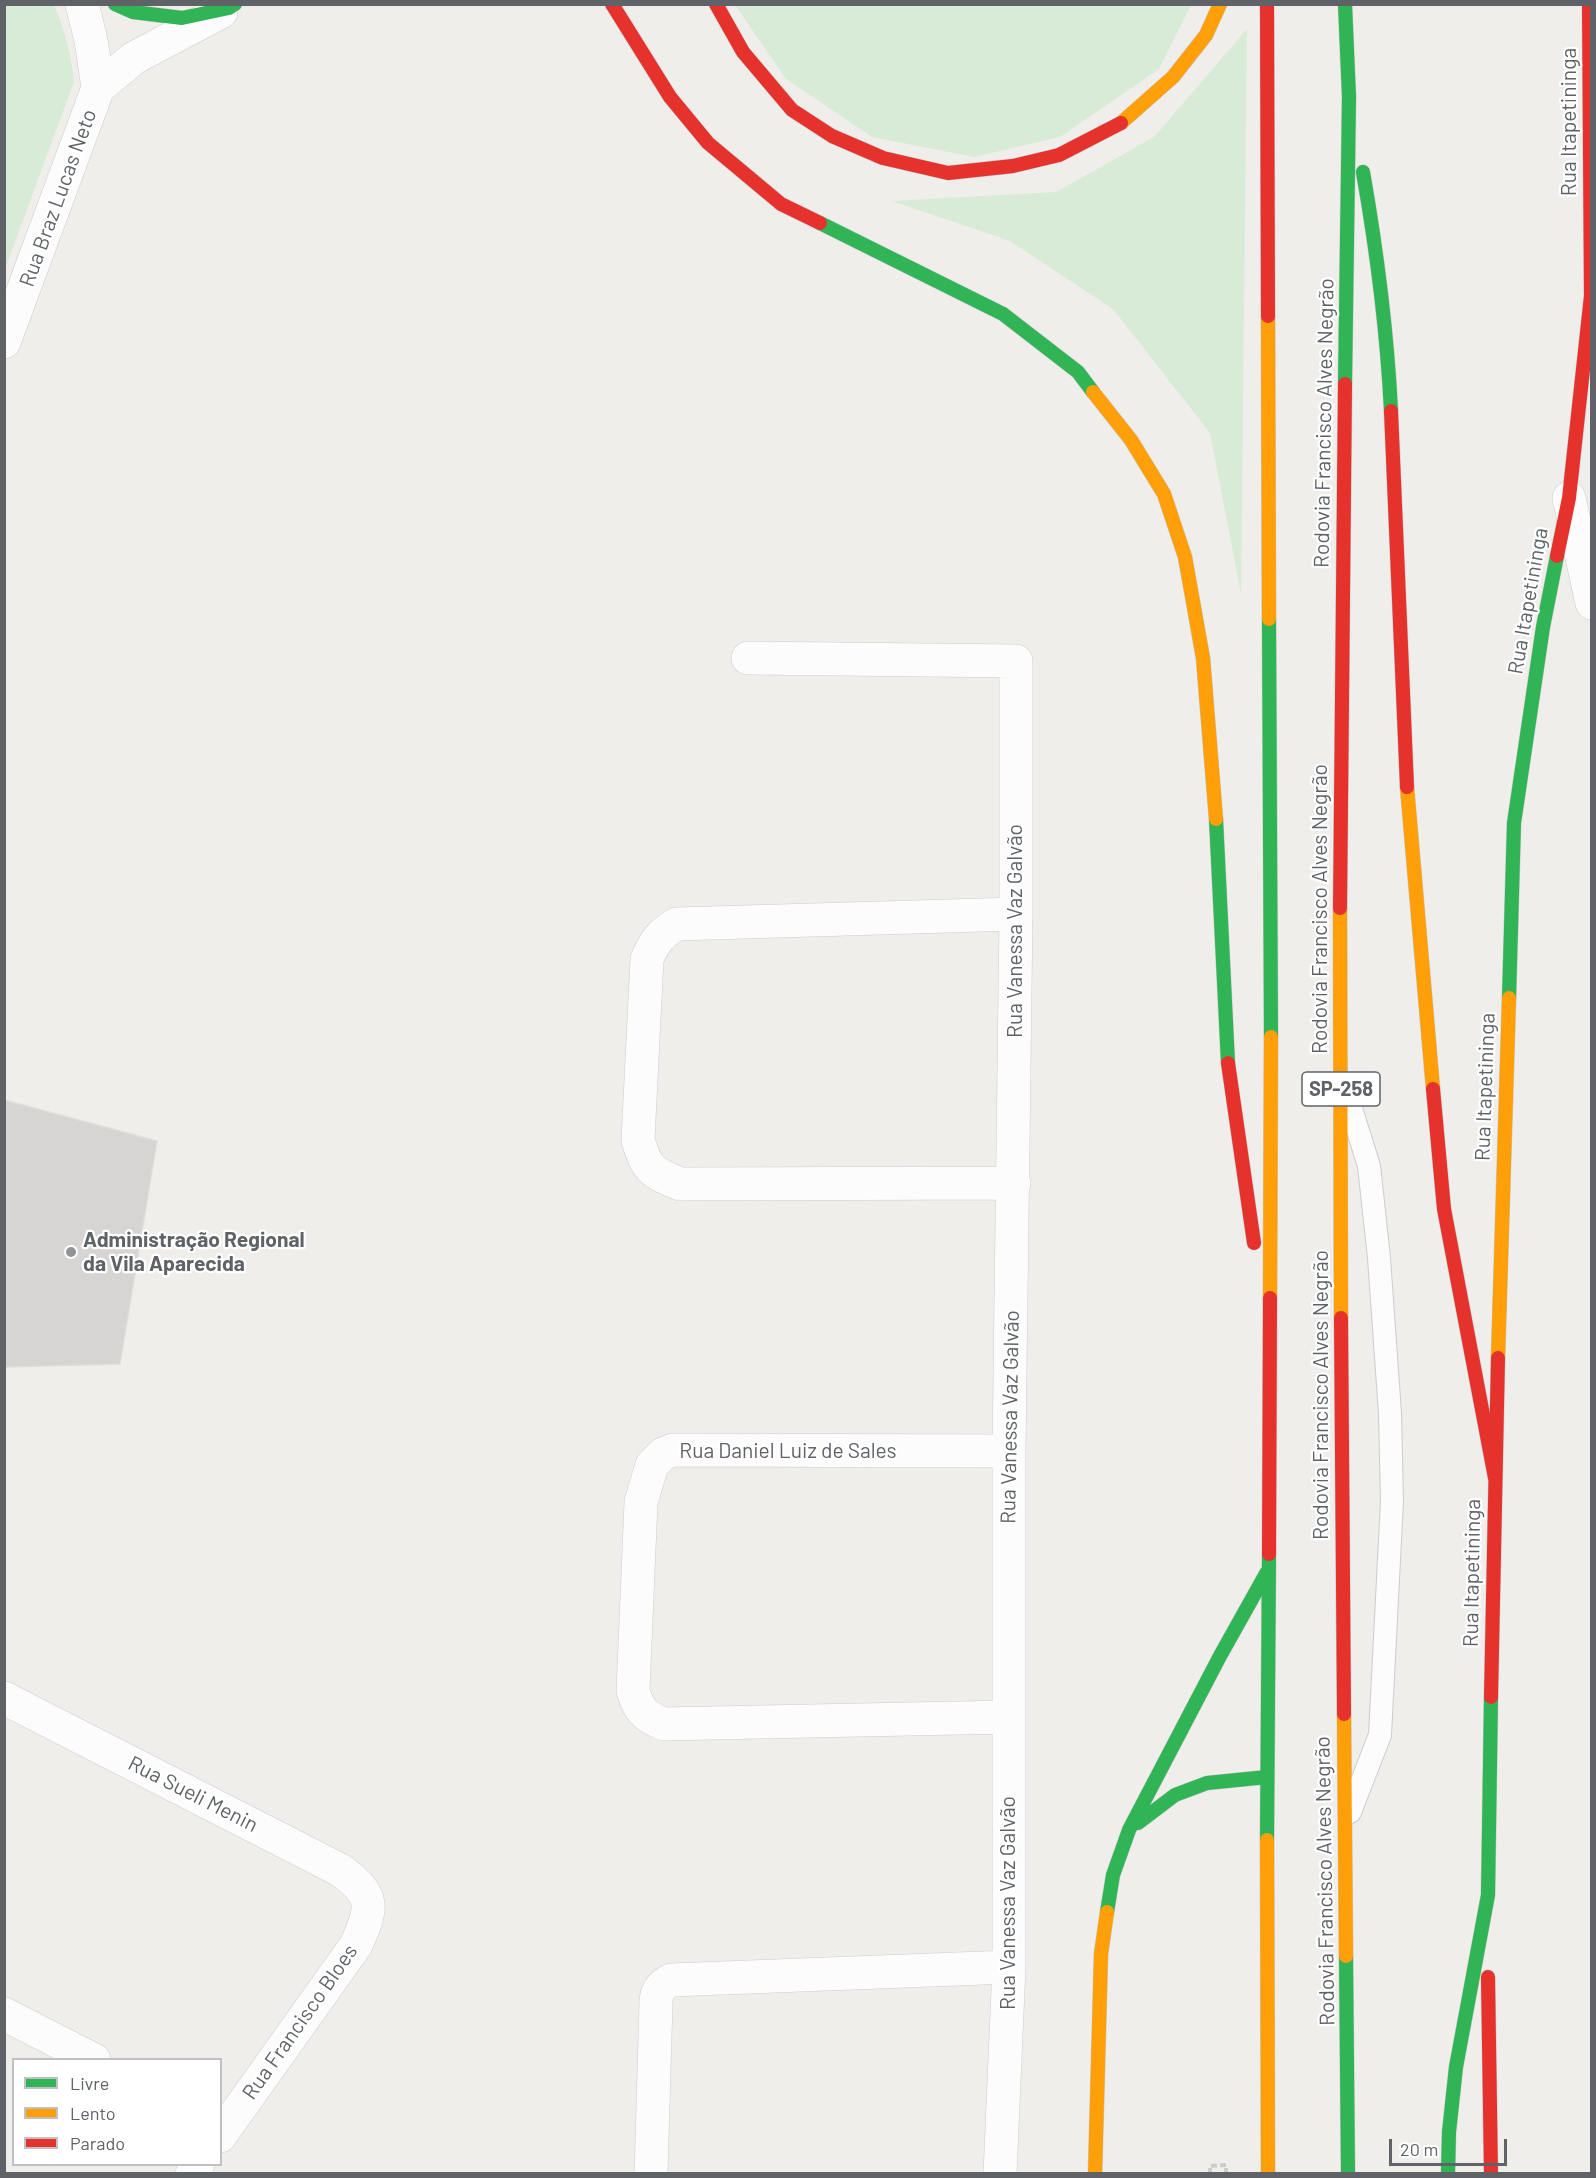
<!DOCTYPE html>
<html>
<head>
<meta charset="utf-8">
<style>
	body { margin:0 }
	#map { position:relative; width:1596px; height:2178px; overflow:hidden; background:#efeeea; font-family:Barlow,sans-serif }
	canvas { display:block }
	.frame { position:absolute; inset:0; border:6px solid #5f6368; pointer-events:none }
	.legend { position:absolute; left:12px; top:2058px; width:210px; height:108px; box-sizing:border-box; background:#fff; border:2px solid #bfc1c3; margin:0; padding:8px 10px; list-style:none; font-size:18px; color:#5f6368 }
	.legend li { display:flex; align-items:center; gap:12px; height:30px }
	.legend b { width:30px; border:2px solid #bfc1c3 }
	.scale { position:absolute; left:1389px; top:2139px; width:118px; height:27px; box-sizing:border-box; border:3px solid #5f6368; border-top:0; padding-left:8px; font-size:18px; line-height:21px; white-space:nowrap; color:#5f6368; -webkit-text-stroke:4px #fff; paint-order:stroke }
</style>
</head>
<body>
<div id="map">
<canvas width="1596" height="2178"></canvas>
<div class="frame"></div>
<ul class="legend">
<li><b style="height:8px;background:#30b455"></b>Livre</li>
<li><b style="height:8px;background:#ff9f0a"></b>Lento</li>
<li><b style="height:8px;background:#e5322d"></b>Parado</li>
</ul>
<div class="scale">20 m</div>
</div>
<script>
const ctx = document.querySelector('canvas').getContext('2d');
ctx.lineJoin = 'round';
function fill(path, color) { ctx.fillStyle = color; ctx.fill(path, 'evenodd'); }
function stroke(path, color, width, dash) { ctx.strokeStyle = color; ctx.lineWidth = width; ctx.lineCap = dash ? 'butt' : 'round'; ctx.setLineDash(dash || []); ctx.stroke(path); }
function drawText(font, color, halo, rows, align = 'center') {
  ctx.font = font + ' Barlow,sans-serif'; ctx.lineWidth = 4.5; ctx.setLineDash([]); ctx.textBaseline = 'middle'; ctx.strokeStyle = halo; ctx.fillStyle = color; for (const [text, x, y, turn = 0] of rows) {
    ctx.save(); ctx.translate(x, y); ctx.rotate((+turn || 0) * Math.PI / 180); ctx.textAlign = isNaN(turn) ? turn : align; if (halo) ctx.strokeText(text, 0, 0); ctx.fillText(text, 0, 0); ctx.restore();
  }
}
const green = new Path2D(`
	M 5,4 L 54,5 C 65,30 71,55 74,82 L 5,269 Z
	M 735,5 L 1191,5 L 1159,69 L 1060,137 L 974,157 L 872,137 L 786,79 Z
	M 1247,29 L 1241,594 L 1210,433 L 1113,309 L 1010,241 L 892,201 L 1056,192 L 1154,137 Z`);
const building = new Path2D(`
	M 4,1100 L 157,1141 L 120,1364 L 4,1367 Z`);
const path = new Path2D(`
	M 1210,2174 L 1210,2166 L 1226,2165 L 1226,2174`);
const lane = new Path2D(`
	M 1348,1099 L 1369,1166 L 1379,1258 L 1390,1413 L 1392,1501 L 1380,1735 L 1350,1812`);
const street = new Path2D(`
	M 98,88 L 134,58 L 221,12
	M 4,342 L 98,88 L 91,40 L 82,4
	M 1569,498 L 1592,603
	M 748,658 L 1016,661 L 1016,914 L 1009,1451 L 1009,1967 L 1000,2174
	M 1014,1183 L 680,1184 C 651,1172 647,1170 638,1140 L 647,959 C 654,942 661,933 677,924 L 1016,914
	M 4,1698 L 340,1870 C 376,1896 373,1907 356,1945 L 220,2136
	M 1008,1717 L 663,1724 C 644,1715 639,1711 633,1691 L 641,1502 L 652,1465 L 663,1454 L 673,1450 L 1009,1451
	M 4,2014 L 94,2060
	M 192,2174 L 198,2164
	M 651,2174 L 656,2003 C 656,1991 661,1985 671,1980 L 1009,1967`);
const fast = new Path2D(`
	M 115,4 L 133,12 L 182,18 L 229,8 L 235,4
	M 1345,4 L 1349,97 L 1345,384
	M 1363,172 C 1377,252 1387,330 1391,411
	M 820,223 L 1003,314 L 1078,372 L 1093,392
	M 1269,619 L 1271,1037
	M 1216,819 L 1228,1063
	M 1509,998 L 1514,823 L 1543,627 L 1557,556
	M 1138,1823 L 1175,1795 L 1207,1783 L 1267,1777
	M 1267,1840 L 1269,1554
	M 1107,1912 L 1113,1875 L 1129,1830 L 1220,1656 L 1267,1572
	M 1346,1956 L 1348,2174
	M 1448,2174 L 1449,2132 L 1456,2067 L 1488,1895 L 1491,1697`);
const slow = new Path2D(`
	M 1121,123 L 1173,77 L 1206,35 L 1220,4
	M 1268,316 L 1269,619
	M 1093,392 L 1131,440 L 1164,494 L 1185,557 L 1203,658 L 1216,819
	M 1407,787 L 1433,1089
	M 1340,908 L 1341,1318
	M 1270,1298 L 1271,1037
	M 1498,1358 L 1509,998
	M 1344,1714 L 1346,1956
	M 1267,1840 L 1268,2174
	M 1095,2174 L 1101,1954 L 1107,1912`);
const jam = new Path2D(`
	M 612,4 L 670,97 L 708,143 L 781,204 L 820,223
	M 716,4 L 743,52 L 792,110 L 832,136 L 883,158 L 948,173 L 1013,166 L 1059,155 L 1121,123
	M 1267,4 L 1268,316
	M 1391,411 L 1407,787
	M 1557,556 L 1569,498 L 1591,296 L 1589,4
	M 1340,908 L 1345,384
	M 1228,1063 L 1254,1243
	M 1433,1089 L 1444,1209 L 1495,1478
	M 1341,1318 L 1344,1714
	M 1269,1554 L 1270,1298
	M 1491,1697 L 1498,1358
	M 1488,1977 L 1491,2174`);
const markers = [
	[71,1252,6,"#919496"]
];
const shields = [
	[1341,1089,78]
];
const shieldNames = [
	["SP-258",1341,1089]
];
const streetNames = [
	["Rua Itapetininga",1569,122,-90],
	["Rua Braz Lucas Neto",58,198,-70],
	["Rodovia Francisco Alves Negrão",1324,423,-89],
	["Rua Itapetininga",1528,601,-80],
	["Rodovia Francisco Alves Negrão",1320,909,-90],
	["Rua Vanessa Vaz Galvão",1015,931,-90],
	["Rua Itapetininga",1485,1087,-88],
	["Rodovia Francisco Alves Negrão",1321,1395,-90],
	["Rua Vanessa Vaz Galvão",1010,1417,-89],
	["Rua Daniel Luiz de Sales",788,1451],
	["Rua Itapetininga",1472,1573,-89],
	["Rua Sueli Menin",193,1794,27],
	["Rodovia Francisco Alves Negrão",1325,1881,-91],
	["Rua Vanessa Vaz Galvão",1008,1903,-90],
	["Rua Francisco Bloes",300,2022,-55]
];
const poiNames = [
	["Administração Regional",83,1240],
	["da Vila Aparecida",83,1264]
];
fill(green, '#d8ebd6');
fill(building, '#d6d5d3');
stroke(building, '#deddd9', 1.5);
stroke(lane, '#cbcccc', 24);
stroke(street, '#cbcccc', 34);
stroke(fast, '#cacacb', 15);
stroke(slow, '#cacacb', 15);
stroke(jam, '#cacacb', 15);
stroke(path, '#cacfcc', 4, [6, 3]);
stroke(lane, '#fdfcfc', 22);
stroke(street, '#fdfcfc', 33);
stroke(fast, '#30b455', 14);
stroke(slow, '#ff9f0a', 14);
stroke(jam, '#e5322d', 14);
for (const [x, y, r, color] of markers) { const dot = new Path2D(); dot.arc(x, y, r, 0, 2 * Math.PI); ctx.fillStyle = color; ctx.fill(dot); stroke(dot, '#fff', 2); }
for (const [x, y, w] of shields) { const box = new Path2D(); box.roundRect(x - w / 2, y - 17, w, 34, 4.5); ctx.fillStyle = '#fff'; ctx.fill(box); stroke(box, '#5f6368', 1.5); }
drawText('bold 20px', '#5f6368', null, shieldNames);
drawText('21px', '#5f6368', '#fff', streetNames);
drawText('bold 21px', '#5f6368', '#fff', poiNames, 'left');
</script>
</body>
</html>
